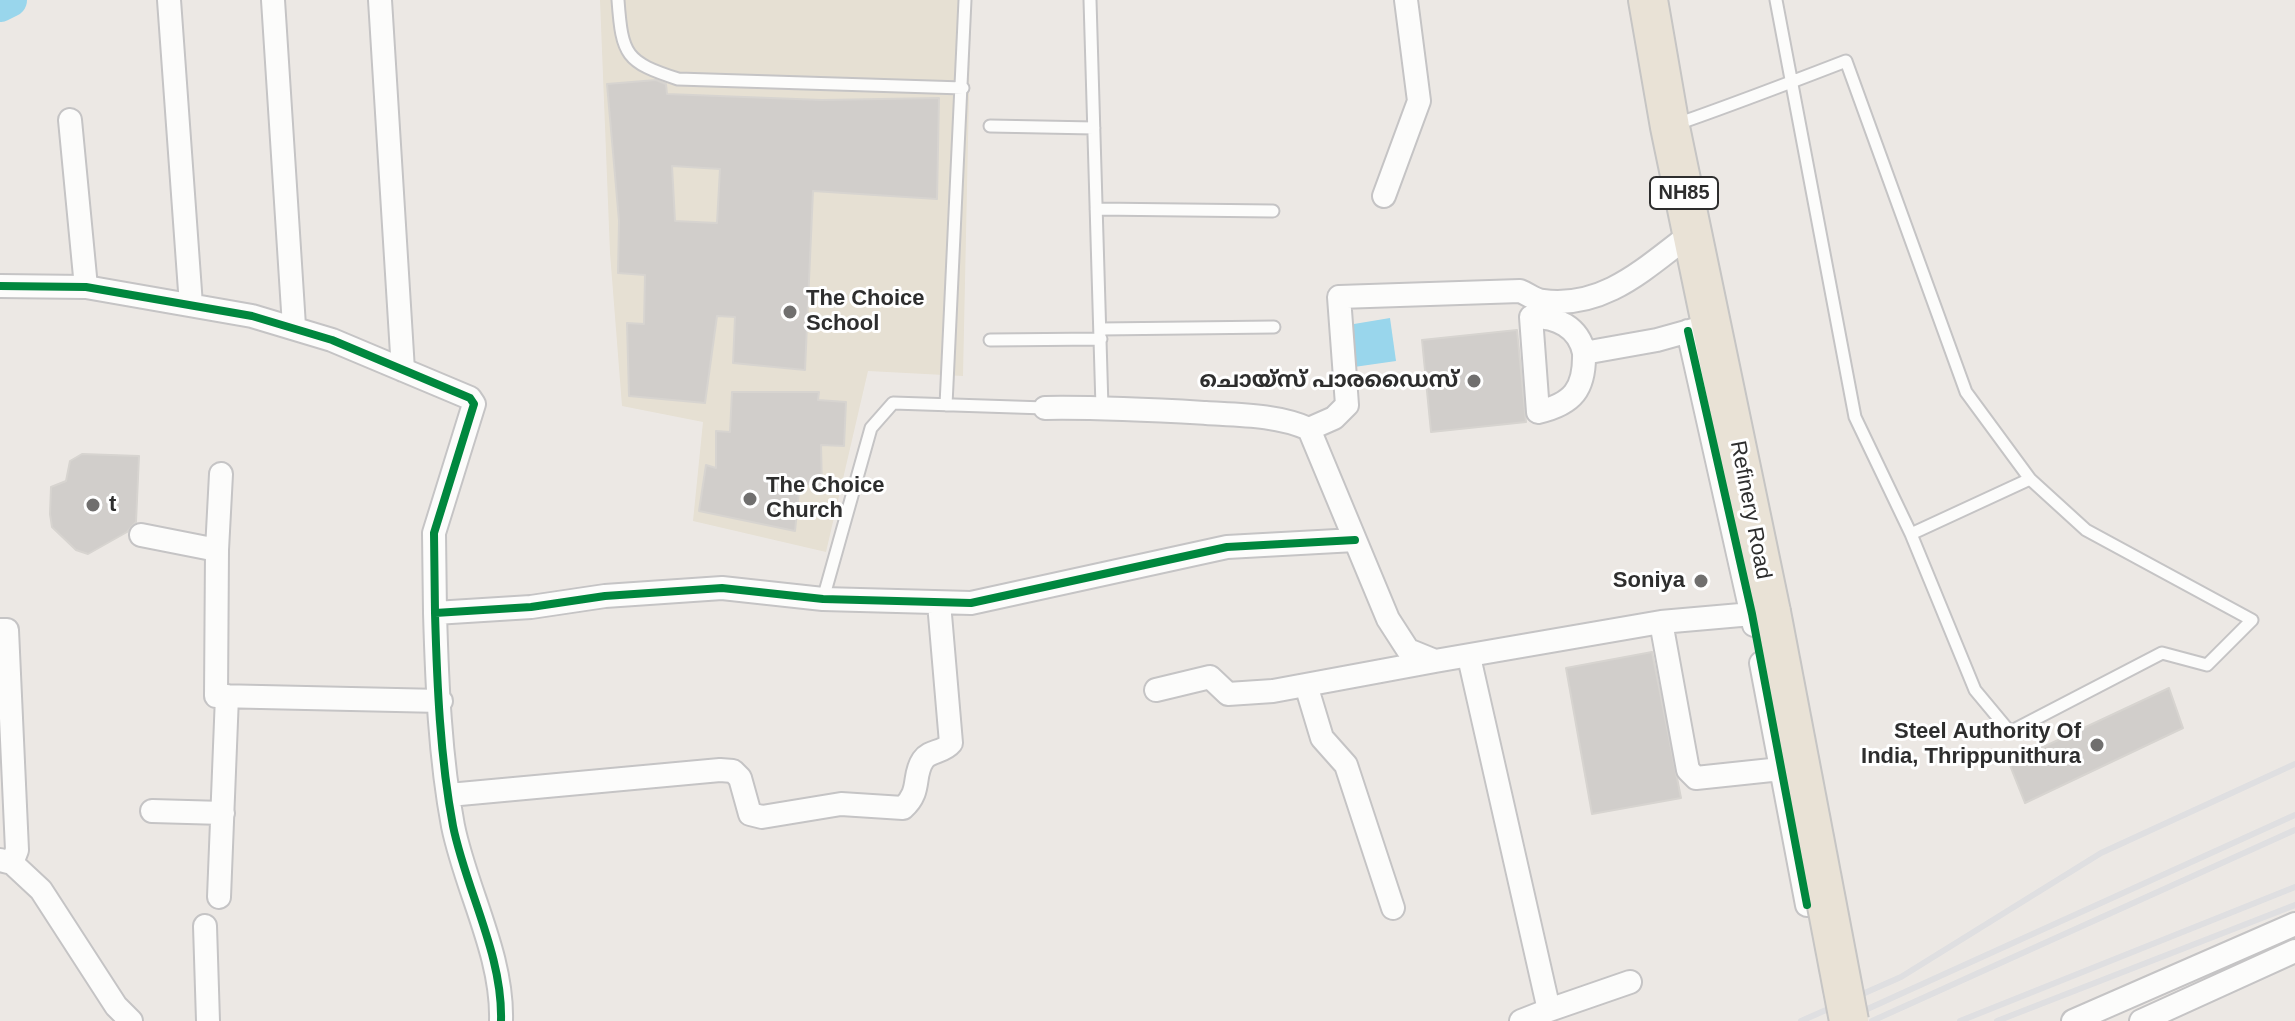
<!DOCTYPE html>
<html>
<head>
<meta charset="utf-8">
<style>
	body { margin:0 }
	canvas { display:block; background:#ece8e4 }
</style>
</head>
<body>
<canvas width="2295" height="1021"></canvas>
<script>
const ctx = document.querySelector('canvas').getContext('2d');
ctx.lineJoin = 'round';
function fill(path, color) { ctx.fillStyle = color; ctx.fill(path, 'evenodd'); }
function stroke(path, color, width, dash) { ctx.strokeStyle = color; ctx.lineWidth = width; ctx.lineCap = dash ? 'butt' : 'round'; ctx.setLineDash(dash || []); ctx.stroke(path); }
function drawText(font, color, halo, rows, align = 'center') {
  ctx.font = font + ' Helvetica,"Noto Sans Malayalam",sans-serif'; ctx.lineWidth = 6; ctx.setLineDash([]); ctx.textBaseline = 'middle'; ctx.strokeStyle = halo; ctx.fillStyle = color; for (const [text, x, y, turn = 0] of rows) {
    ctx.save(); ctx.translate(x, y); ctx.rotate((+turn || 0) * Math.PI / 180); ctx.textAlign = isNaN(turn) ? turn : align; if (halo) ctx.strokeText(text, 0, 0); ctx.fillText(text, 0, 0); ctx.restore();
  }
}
const education = new Path2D(`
	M 600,0 L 971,0 L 963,376 L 868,371 L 826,552 L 693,521 L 703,422 L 622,406 L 610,253 Z`);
const water = new Path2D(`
	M 1390,318 L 1396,361 L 1354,367 L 1348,325 Z`);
const river = new Path2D(`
	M 0,5 L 10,0`);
const building = new Path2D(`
	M 656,80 L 666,84 L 667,94 L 822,100 L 939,98 L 937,199 L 813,191 L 805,370 L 733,363 L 735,317 L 717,316 L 705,403 L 629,396 L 627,323 L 644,324 L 645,275 L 618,273 L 619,221 L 607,84 ZM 672,166 L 720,169 L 717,223 L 675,221 Z
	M 1517,330 L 1526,422 L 1431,432 L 1422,340 Z
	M 732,392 L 819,392 L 818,400 L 846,402 L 844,446 L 821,445 L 822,487 L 800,482 L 795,531 L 699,511 L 706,465 L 716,468 L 716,431 L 730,432 Z
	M 82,454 L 139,456 L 136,522 L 127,532 L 88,554 L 76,550 L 52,527 L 50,514 L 51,487 L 66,481 L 70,461 Z
	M 1652,652 L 1681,798 L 1592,814 L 1566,668 Z
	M 2169,688 L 2183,728 L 2025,803 L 2009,763 Z`);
const service = new Path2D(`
	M 618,0 C 622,56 626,62 678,79 L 963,88
	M 1090,0 L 1102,407
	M 1674,125 C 1732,105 1789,83 1846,61 L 1966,392 L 2030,479 L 2086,530 L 2252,620 L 2207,665 L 2162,653 L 2010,732 L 1975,690 L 1911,534 L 1855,417 L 1776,0
	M 990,126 L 1094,128
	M 1096,209 L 1273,211
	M 1100,329 L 1274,327
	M 990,340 L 1101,339
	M 946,405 L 965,0
	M 1911,534 L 2030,479
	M 823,599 L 871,428 L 893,403 L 1045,408`);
const minor = new Path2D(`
	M 169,0 L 191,305
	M 273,0 L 294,326
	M 380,0 L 403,370
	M 70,120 L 86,287
	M 1384,196 L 1419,101 L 1406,0
	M 0,286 L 86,287 L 252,316 L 332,340 L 470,398 L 474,404 L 434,533 L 435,613
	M 1688,331 L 1754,625
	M 1584,353 C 1579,327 1556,316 1531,317 L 1538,412 C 1573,404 1585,389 1584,353 L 1657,340 L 1700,328
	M 1045,408 C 1099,407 1152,410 1206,413 C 1240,415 1278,415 1309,429 L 1388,619 L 1408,650 L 1435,661 L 1661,622 L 1752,614
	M 1309,429 L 1334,418 L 1347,405 L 1339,297 L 1520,291 C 1528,294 1534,300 1543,301 C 1605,309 1646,267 1692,233
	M 141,535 L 217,550 L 216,696 L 441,701
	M 217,550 L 221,474
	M 1661,622 L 1688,770 L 1696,778 L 1781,769
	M 0,630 L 7,630 L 17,850 L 12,863
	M 1469,657 L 1549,1010 L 1521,1021
	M 1761,663 L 1807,905
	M 1306,685 L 1322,738 L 1346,765 L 1393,908
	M 1156,690 L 1210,677 L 1228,694 L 1273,691 L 1435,661
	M 449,795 L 720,770 L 733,771 L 740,778 L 750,814 L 762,817 L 841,804 L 903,808 C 922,791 912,776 923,760 C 930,750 943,753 951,743 L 939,603
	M 152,811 L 223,813
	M 0,860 L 12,863 L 41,890 L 116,1006 L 131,1021
	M 219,897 L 227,696
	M 205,926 L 208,1021
	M 1549,1010 L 1630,982
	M 501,1021 C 503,955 466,890 453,826 C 440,757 437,683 435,613 L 531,607 L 605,596 L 722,588 L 823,599 L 971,603 L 1227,547 L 1355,540
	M 2073,1021 L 2295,924
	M 2141,1021 L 2295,951`);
const trunk = new Path2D(`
	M 1648,0 L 1670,127 L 1771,612`);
const rail = new Path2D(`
	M 1801,1021 L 1901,977 L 2101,853 L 2295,764
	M 1841,1021 L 2295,815
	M 1872,1021 L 2295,830
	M 1960,1021 L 2295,887
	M 1997,1021 L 2295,905`);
const trunkBridge = new Path2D(`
	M 1771,612 L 1849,1021`);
const cycleway = new Path2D(`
	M 0,286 L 86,287 L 252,316 L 332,340 L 470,398 L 474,404 L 434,533 L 435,613
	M 1688,331 L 1752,614 L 1807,905
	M 501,1021 C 503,955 466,890 453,826 C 440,757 437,683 435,613 L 531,607 L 605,596 L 722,588 L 823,599 L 971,603 L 1227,547 L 1355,540`);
const markers = [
	[790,312,8,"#706f6e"],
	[1474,381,8,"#706f6e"],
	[750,499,8,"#706f6e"],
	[93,505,8,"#706f6e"],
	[1701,581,8,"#706f6e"],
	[2097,745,8,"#706f6e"]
];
const shields = [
	[1684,193,68]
];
const shieldNames = [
	["NH85",1684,193]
];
const poiNames = [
	["The Choice",806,299],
	["School",806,324],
	["ചൊയ്സ് പാരഡൈസ്",1458,381,"right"],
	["The Choice",766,486],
	["Church",766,511],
	["t",109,505],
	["Soniya",1685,581,"right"],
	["Steel Authority Of",2081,732,"right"],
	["India, Thrippunithura",2081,757,"right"]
];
const streetNames = [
	["Refinery Road",1750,510,79]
];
fill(education, '#e6e0d3');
fill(water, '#99d6ec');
stroke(river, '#99d6ec', 34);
fill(building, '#d1cecb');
stroke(building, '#d7d4d0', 2);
stroke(service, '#c5c4c5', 15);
stroke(minor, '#c5c4c5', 26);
stroke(trunk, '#c6c5c4', 42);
stroke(service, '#fcfcfb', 11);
stroke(minor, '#fcfcfb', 22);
stroke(trunk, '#e9e2d6', 38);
stroke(rail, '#dfdfe1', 6);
stroke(trunkBridge, '#c6c5c4', 42, []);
stroke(trunkBridge, '#e9e2d6', 38);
stroke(cycleway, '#00873e', 8);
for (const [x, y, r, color] of markers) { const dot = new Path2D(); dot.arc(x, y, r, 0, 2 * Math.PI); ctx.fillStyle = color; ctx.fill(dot); stroke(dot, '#fff', 3); }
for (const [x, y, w] of shields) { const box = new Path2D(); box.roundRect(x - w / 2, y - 16, w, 32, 6); ctx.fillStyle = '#fff'; ctx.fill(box); stroke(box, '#2e2e2e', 2); }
drawText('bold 20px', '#2e2e2e', null, shieldNames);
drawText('bold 22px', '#2e2e2e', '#fff', poiNames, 'left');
drawText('22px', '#2e2e2e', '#fff', streetNames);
</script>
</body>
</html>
